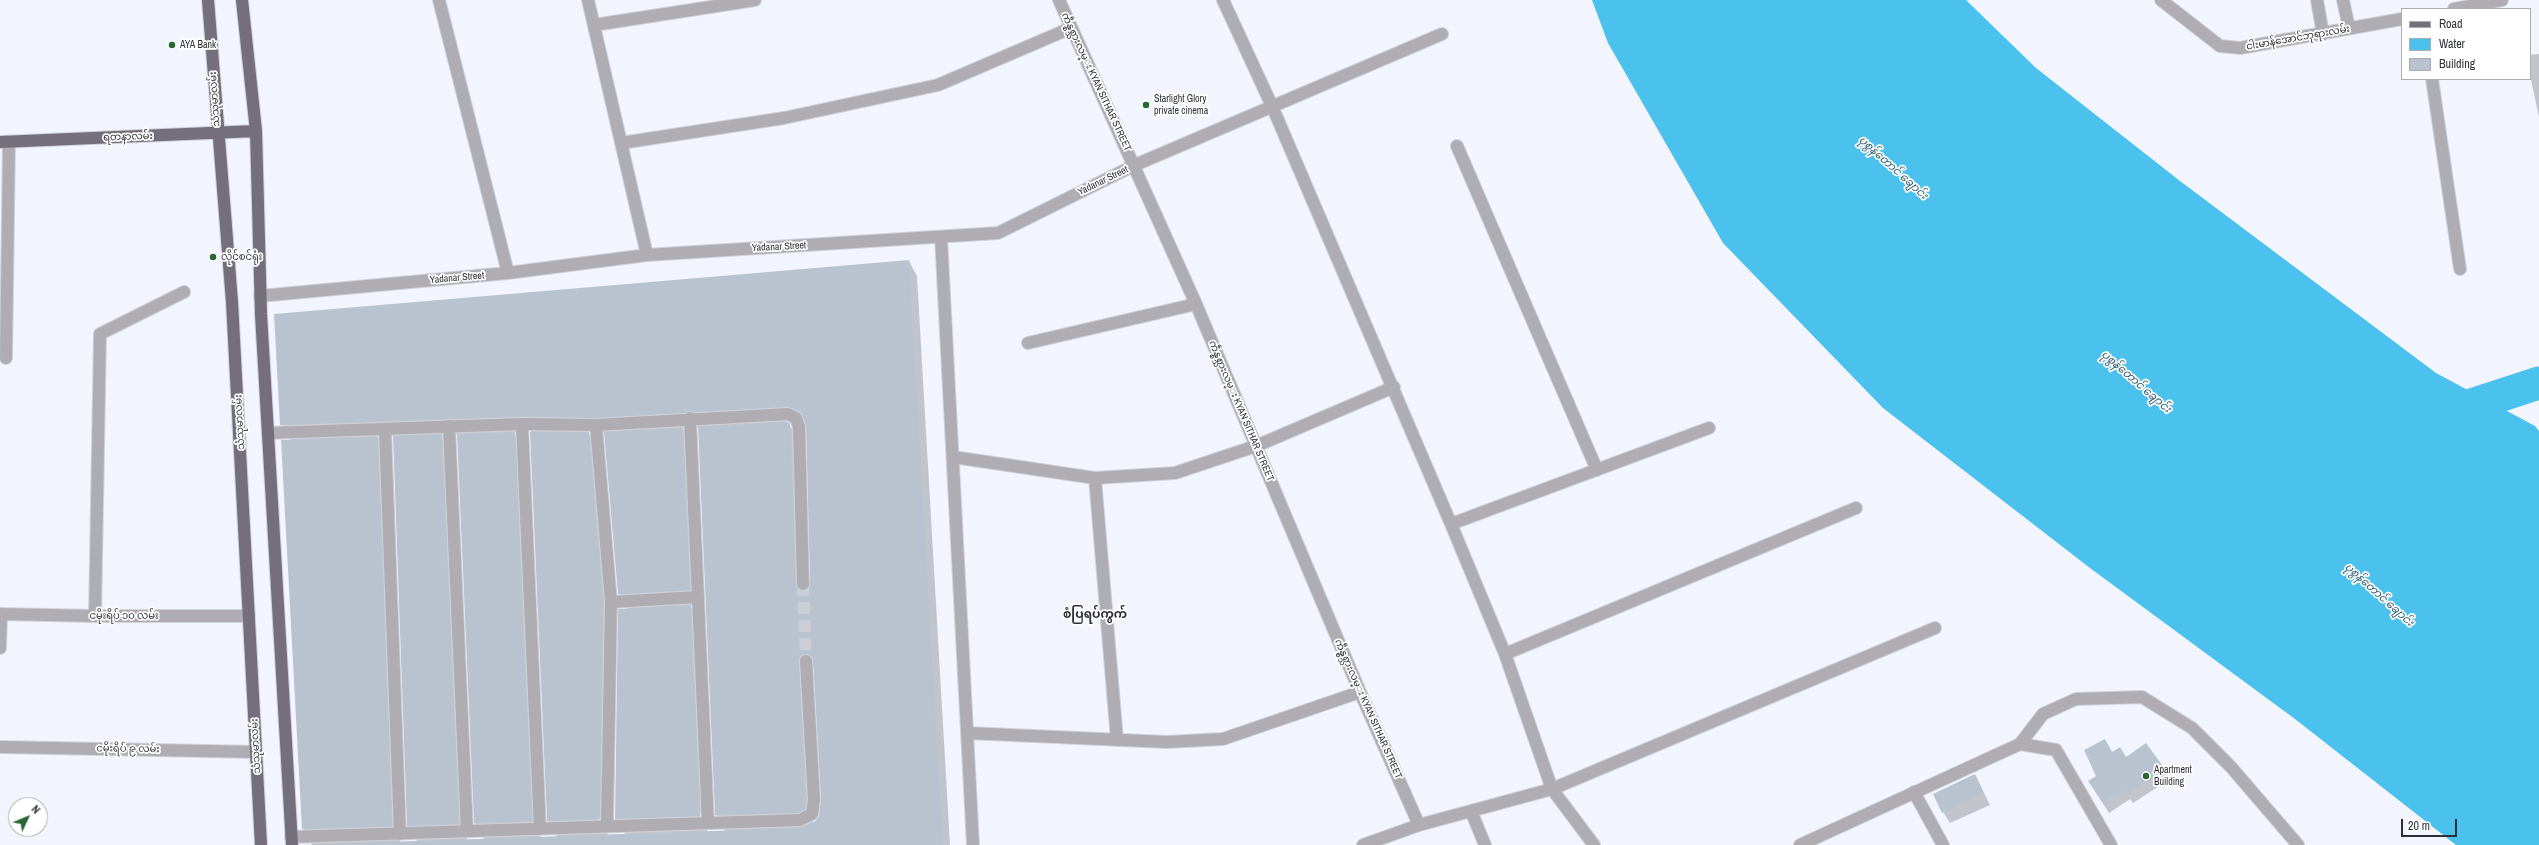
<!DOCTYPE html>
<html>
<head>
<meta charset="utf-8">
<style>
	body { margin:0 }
	#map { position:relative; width:2539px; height:845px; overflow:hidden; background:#f3f5fe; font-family:"Archivo Narrow",sans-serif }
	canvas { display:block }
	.legend { position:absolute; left:2401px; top:8px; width:130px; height:72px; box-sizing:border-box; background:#fff; border:1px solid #acacaf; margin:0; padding:5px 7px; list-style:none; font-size:12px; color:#2f3036 }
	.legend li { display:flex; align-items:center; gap:8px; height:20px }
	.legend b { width:20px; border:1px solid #acacaf }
	.north { position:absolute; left:8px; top:797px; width:40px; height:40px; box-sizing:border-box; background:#fff; border:1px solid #acacaf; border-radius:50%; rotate:46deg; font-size:11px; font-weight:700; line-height:16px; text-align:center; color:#2f3036 }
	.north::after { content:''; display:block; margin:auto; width:14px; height:18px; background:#276731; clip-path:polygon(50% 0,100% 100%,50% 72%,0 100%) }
	.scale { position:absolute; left:2401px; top:819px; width:56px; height:18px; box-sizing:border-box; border:2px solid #2f3036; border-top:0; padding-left:5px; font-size:12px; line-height:14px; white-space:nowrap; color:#2f3036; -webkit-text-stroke:3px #fff; paint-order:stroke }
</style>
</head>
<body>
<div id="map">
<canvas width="2539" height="845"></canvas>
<ul class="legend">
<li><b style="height:5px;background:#746f7a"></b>Road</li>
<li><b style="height:11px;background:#4bc1ee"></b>Water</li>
<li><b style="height:11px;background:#b8c3cf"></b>Building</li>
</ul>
<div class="north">N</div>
<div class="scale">20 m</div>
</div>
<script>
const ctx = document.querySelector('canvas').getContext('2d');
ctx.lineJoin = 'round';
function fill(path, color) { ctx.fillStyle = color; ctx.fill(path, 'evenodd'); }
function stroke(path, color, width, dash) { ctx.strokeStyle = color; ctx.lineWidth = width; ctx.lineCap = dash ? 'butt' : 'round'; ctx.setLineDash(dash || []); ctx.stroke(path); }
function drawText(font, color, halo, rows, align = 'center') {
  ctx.font = font + ' "Archivo Narrow","Noto Sans Myanmar",sans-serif'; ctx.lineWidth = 3.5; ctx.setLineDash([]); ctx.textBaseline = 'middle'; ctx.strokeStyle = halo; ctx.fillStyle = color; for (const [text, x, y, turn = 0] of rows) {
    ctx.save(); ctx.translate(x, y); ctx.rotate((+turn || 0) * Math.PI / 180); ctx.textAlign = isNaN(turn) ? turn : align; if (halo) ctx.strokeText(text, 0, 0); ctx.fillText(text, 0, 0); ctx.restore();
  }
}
const water = new Path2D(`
	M 1592,0 L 1966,0 L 2036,68 L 2180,181 L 2436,373 L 2535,426 L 2539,431 L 2539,845 L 2456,845 L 2295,719 L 2090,568 L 1883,408 L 1723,243 L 1608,43 Z`);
const shadow = new Path2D(`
	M 2539,54 L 2539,117 L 2530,75 L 2530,55 Z
	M 909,261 L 917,276 L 950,845 L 306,845 L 312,845 L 303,829 L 291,441 L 281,425 ZM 797,421 L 807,426 L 812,584 L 808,591 L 803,592 L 798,439 L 789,424 L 784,422 ZM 699,427 L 716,815 L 725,831 L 708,832 L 697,812 L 699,811 L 708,827 L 699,621 L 690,605 L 698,605 L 691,443 L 682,428 ZM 531,431 L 548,821 L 557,837 L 540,837 L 523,448 L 514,432 ZM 588,432 L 605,432 L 619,594 L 628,610 L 616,818 L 625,834 L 608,835 L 596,815 L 598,814 L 608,831 L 611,618 L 597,448 ZM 441,434 L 458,434 L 475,823 L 484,839 L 467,840 L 450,450 ZM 377,436 L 394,436 L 408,825 L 417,841 L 400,842 L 386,452 ZM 815,668 L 822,800 L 820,816 L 813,823 L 806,677 L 810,670 Z
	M 2146,745 L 2170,779 L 2133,803 L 2130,799 L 2109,813 L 2095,791 L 2098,776 L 2112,753 L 2126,758 Z
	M 1975,775 L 1990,805 L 1950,823 L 1943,812 Z`);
const river = new Path2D(`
	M 2444,414 L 2539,383`);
const building = new Path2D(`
	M 909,260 L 943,845 L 303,845 L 800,828 L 816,821 L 819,815 L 821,800 L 813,661 L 812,657 L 806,654 L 802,655 L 799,661 L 805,809 L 798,813 L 715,815 L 698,427 L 786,422 L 790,423 L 796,584 L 797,588 L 803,591 L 807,590 L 810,584 L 806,427 L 801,413 L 788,407 L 596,418 L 522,416 L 280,425 L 274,314 Z
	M 683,428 L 690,590 L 618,594 L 604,432 Z
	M 515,432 L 532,821 L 474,823 L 457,434 Z
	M 530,432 L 589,432 L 603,602 L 600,819 L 547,821 Z
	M 442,434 L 459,824 L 407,826 L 393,436 Z
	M 378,437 L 392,826 L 302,829 L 281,440 Z
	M 691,605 L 700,816 L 615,819 L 618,609 Z
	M 2105,739 L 2112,752 L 2120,747 L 2126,757 L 2146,743 L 2165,769 L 2127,794 L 2124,790 L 2103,803 L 2088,781 L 2096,776 L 2084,750 Z
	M 1975,774 L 1984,793 L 1942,813 L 1933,794 Z`);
const minorTunnel = new Path2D(`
	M 803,584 L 806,661`);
const minor = new Path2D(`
	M 439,0 L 508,273
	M 588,0 L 647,255
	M 1059,0 L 1196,304 L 1360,692 L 1419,825
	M 1223,0 L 1272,106 L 1451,524 L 1505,654 L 1552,789 L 1594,845
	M 2161,0 L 2220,46 L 2240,48 L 2402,19
	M 2317,0 L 2323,34
	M 2343,0 L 2349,28
	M 2454,9 L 2502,0
	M 594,25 L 755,0
	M 2432,79 L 2460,269
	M 621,143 L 784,118 L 938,85 L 1071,28
	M 1457,146 L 1597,470
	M 941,237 L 973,845
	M 260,296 L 508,273 L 647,255 L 998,233 L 1135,165 L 1442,34
	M 1028,343 L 1196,304
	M 6,358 L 9,142
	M 522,424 L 540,829
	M 596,425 L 611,602 L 607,826
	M 449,426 L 467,831
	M 385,429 L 400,834
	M 268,433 L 522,424 L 596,425 L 788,414 L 796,418 L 799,427 L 803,584
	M 953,457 L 1095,478 L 1175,473 L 1256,446 L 1394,387
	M 1095,478 L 1117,740
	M 1451,524 L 1709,428
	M 698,597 L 708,823
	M 611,602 L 698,597 L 690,418
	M 0,614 L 95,616 L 249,616
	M 95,616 L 100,334 L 184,292
	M 0,648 L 1,614
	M 1505,654 L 1856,508
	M 967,733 L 1167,742 L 1223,739 L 1360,692
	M 2020,744 L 2056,750 L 2111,845
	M 0,747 L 256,752
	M 1914,792 L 1943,845
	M 1471,811 L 1485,845
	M 291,837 L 800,820 L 812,814 L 814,800 L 806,661
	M 1363,845 L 1419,825 L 1552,789 L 1935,628
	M 1800,845 L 2020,744 L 2043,714 L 2076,699 L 2142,697 L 2192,728 L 2231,767 L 2298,845`);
const major = new Path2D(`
	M 208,0 L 232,302 L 261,845
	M 242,0 L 256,131 L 261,314 L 292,845
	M 0,142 L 256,131`);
const markers = [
	[172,45,4,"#276731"],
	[1146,105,4,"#276731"],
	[213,257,4,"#276731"],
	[2146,776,4,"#276731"]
];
const streetNames = [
	["ငါးမာန်အောင်ဘုရားလမ်း",2298,38,-10],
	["ကဵန္စစ္သားလမ္း KYAN SITHAR STREET",1096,82,65],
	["သံသုမာလမ်း",215,99,-94],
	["ရတနာလမ်း",128,137,-2],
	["Yadanar Street",1103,181,-26],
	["Yadanar Street",779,247,-3],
	["Yadanar Street",457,278,-5],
	["ကဵန္စစ္သားလမ္း KYAN SITHAR STREET",1241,411,67],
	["သံသုမာလမ်း",240,422,-93],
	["ငမိုးရိပ် ၁၀ လမ်း",124,616],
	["ကဵန္စစ္သားလမ္း KYAN SITHAR STREET",1368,709,66],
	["သံသုမာလမ်း",256,746,-93],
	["ငမိုးရိပ် ၉ လမ်း",128,749,1]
];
const poiNames = [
	["AYA Bank",180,45],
	["Starlight Glory",1154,99],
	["private cinema",1154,111],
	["လိုင်စင်ရုံး",221,257],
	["Apartment",2154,770],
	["Building",2154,782]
];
const waterNames = [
	["ပုစွန်တောင် ချောင်း",1893,168,42],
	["ပုစွန်တောင် ချောင်း",2136,382,41],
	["ပုစွန်တောင် ချောင်း",2379,595,42]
];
const quarterNames = [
	["စံပြရပ်ကွက်",1095,615]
];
fill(water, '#4bc1ee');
fill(shadow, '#0003');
stroke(river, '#4bc1ee', 33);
fill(building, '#b8c3cf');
stroke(minorTunnel, '#ccced6', 12, [12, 6]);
stroke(minor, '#d0d2da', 14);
stroke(major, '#d0d2da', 14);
stroke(minor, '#afacb2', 12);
stroke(major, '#746f7a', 12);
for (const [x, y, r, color] of markers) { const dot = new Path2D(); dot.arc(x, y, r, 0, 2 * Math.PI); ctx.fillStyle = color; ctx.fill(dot); stroke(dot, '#fff', 1.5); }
drawText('10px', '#2f3036', '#fff', streetNames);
drawText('10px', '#2f3036', '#fff', poiNames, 'left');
drawText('italic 11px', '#2d5d70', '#fff', waterNames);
drawText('bold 12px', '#2f3036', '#fff', quarterNames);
</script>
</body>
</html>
